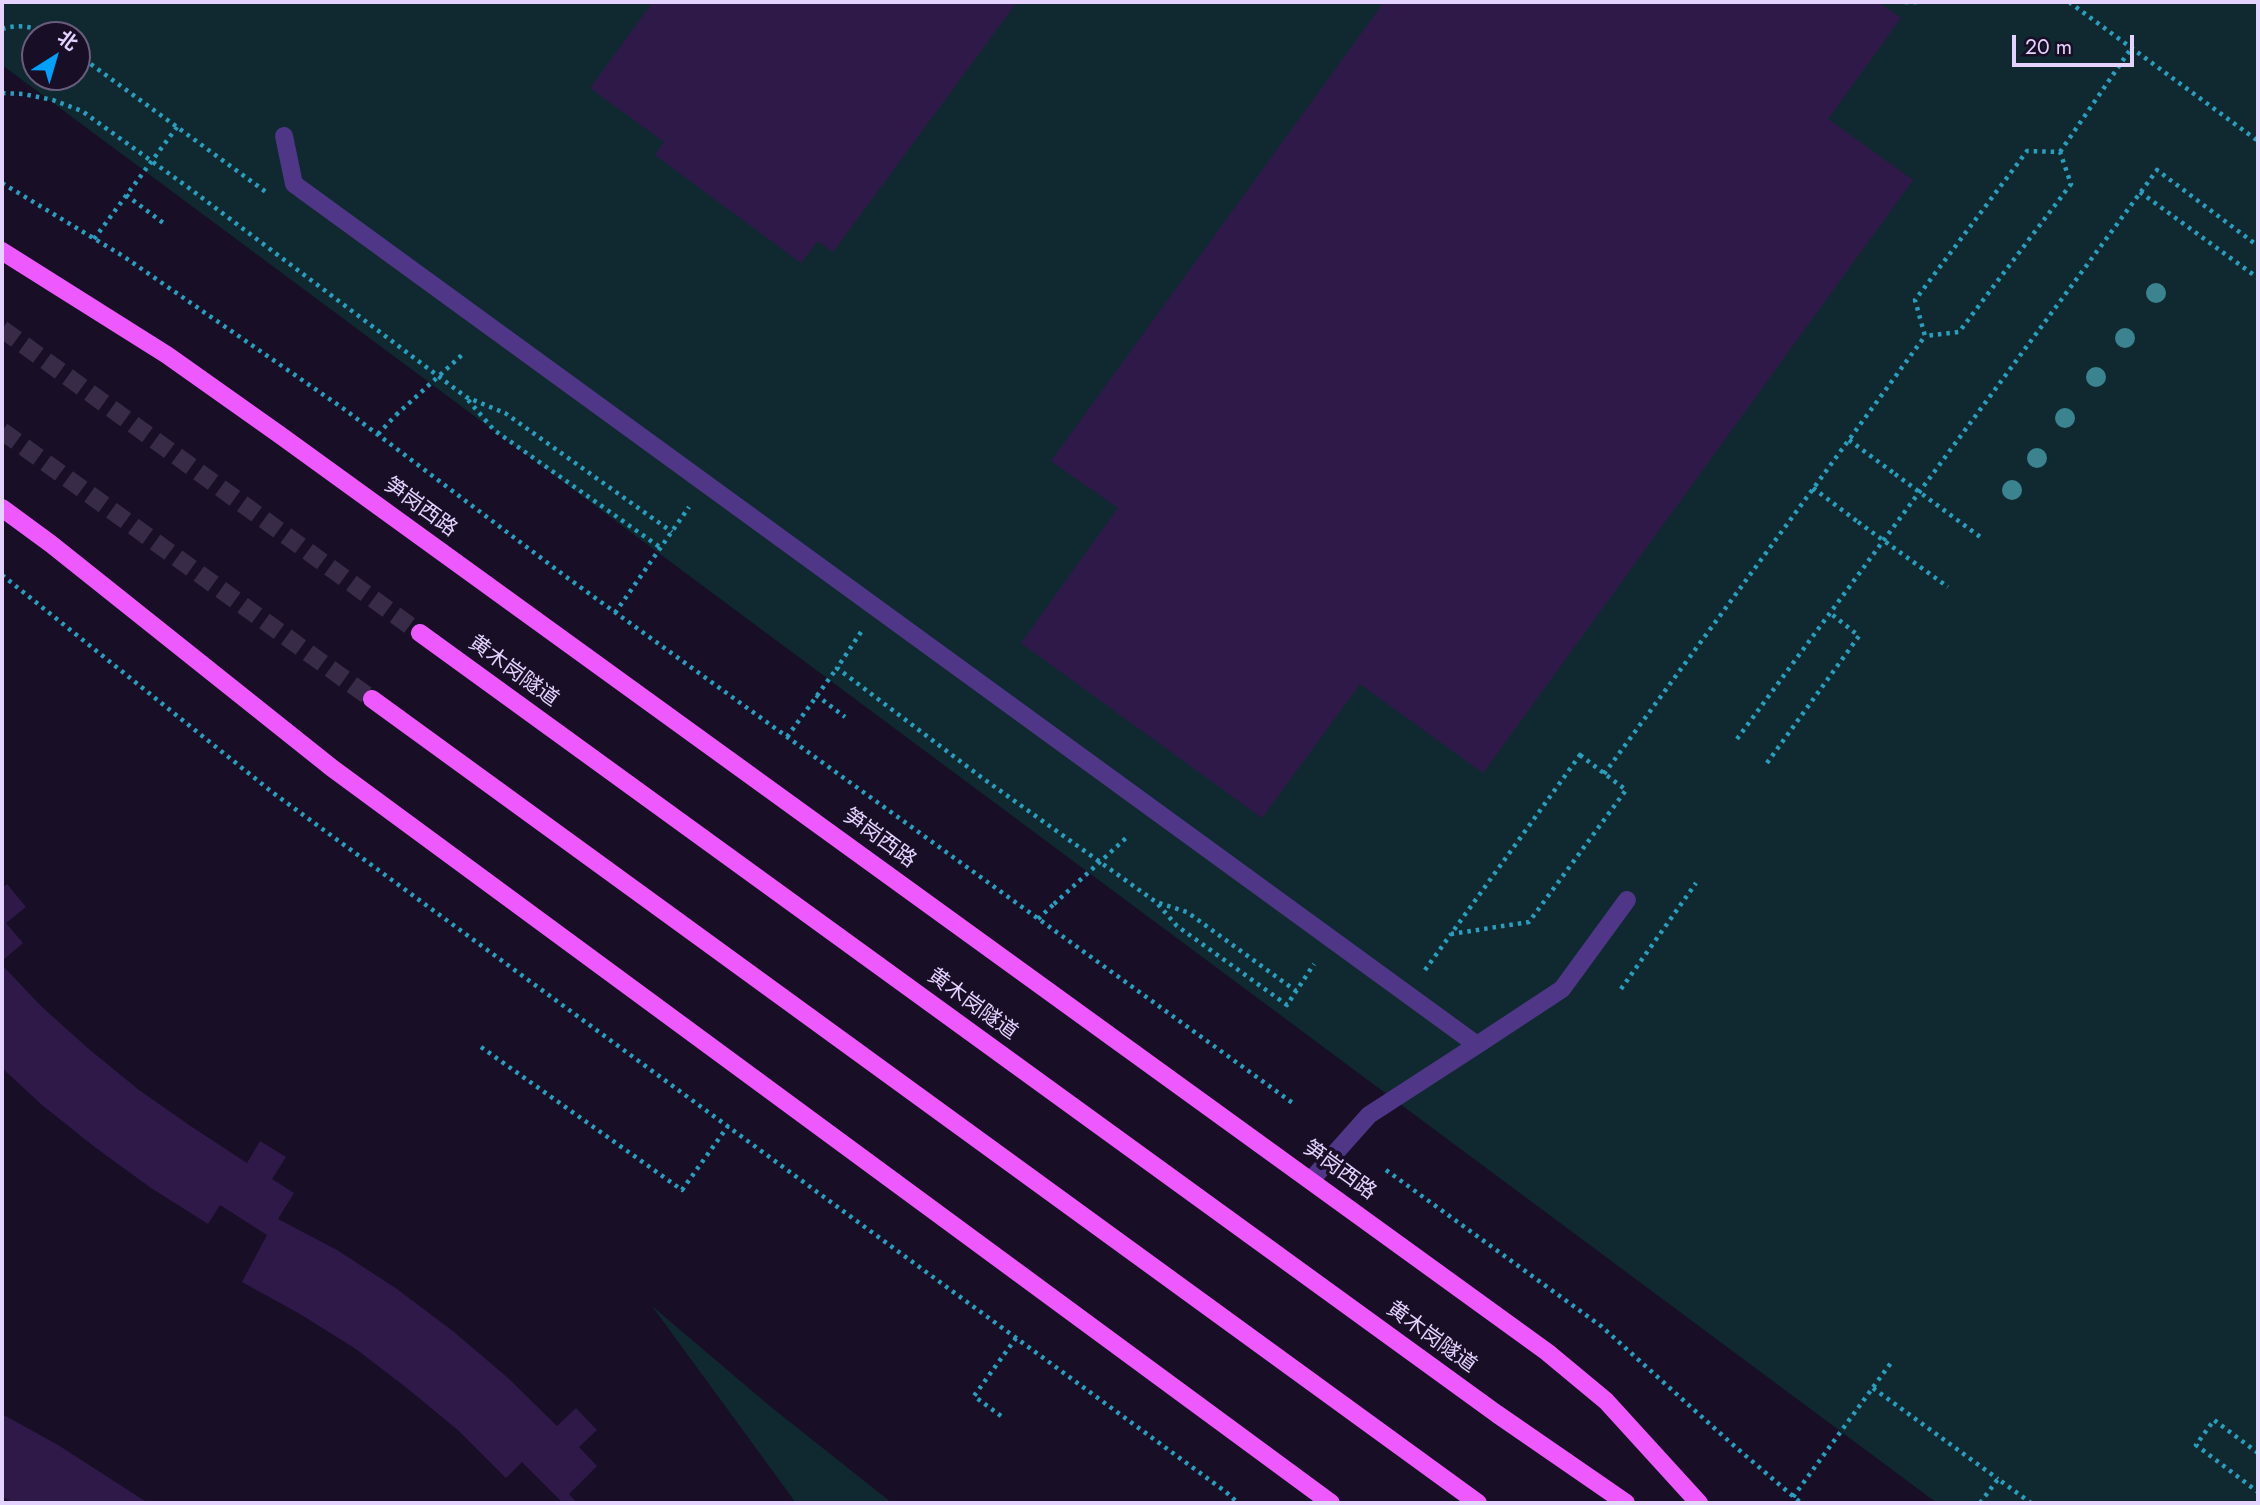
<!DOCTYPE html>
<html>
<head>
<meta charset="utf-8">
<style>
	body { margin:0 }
	#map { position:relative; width:2260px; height:1505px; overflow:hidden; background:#180e26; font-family:Jost,"Noto Sans SC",sans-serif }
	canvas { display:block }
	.frame { position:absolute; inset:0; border:4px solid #e4d2ff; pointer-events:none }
	.north { position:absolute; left:21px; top:21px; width:70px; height:70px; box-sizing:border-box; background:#180e26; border:2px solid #6a5c7d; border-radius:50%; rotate:37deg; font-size:19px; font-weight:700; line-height:28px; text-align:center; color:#e4d2ff }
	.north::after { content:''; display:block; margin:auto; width:24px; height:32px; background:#00a0fd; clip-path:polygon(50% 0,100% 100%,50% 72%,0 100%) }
	.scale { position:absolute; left:2012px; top:35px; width:122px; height:32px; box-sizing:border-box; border:4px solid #e4d2ff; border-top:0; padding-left:9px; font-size:21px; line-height:24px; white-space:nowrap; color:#e4d2ff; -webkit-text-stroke:5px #180e26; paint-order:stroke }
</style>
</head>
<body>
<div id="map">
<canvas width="2260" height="1505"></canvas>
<div class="frame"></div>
<div class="north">北</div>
<div class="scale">20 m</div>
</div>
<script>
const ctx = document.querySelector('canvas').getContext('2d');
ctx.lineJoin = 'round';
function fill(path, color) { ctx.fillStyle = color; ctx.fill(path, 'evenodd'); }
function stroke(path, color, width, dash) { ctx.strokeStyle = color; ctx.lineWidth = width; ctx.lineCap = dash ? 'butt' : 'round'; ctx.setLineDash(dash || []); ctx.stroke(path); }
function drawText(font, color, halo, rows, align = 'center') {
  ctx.font = font + ' Jost,"Noto Sans SC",sans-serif'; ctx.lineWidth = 7; ctx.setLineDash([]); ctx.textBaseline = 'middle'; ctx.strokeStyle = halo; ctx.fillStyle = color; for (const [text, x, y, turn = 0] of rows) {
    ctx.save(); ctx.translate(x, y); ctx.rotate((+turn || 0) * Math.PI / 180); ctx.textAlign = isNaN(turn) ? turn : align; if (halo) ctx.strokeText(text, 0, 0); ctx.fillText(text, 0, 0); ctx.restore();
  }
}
const green = new Path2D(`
	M 2,2 L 2258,2 L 2258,1503 L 1937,1503 L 2,65 ZM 35,35 L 77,35 L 77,77 L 35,77 Z
	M 652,1306 L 771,1407 L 892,1503 L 796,1503 Z`);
const building = new Path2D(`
	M 653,2 L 1017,2 L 833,252 L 818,241 L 801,263 L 655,155 L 664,142 L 590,88 Z
	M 1384,2 L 1878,2 L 1901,18 L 1828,119 L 1913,180 L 1483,773 L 1360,684 L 1262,818 L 1021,643 L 1118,508 L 1051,461 Z
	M 7,884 L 26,907 L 6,923 L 23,943 L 2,961 L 2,888 Z
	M 2,965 L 42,1007 L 90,1050 L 139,1090 L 192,1127 L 247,1163 L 260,1141 L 286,1157 L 272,1179 L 294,1193 L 278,1219 L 337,1250 L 397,1289 L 454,1332 L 508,1378 L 557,1426 L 576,1408 L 597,1430 L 579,1447 L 597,1466 L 569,1494 L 577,1503 L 559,1503 L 561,1501 L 522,1462 L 506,1478 L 459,1431 L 408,1389 L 356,1349 L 300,1314 L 242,1282 L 267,1235 L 220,1205 L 208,1224 L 151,1188 L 96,1148 L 42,1105 L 2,1068 Z
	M 2,1414 L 58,1445 L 148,1503 L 14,1503 L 2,1497 Z`);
const majorTunnel = new Path2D(`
	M 2,329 L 420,633
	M 2,431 L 372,699`);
const path = new Path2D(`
	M 1905,2 L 1921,2
	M 2069,2 L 2258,141
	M 2,29 C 18,24 34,26 49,35
	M 77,54 L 266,192
	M 2,93 L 23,94 L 53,100 L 82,111 L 189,188 L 466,397 L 505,413 L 672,532
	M 2060,152 L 2132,47
	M 2,183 L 123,256 L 344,409 L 565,576 L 1294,1104
	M 2140,192 L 2258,278
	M 126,195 L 166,225
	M 94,239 L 177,127
	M 468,400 L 494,430 L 661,548
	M 378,434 L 396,415
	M 1849,440 L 1895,474
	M 1813,488 L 1858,522
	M 2,575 L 272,792 L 1226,1492 L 1238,1503
	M 615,613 L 689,507
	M 861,632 L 837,668 L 981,777 L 1156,902 L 1177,926 L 1287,1005 L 1314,964
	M 816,695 L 845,717
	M 787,737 L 837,668
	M 1737,739 L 2157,170 L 2258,246
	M 1580,755 L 1626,790 L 1529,922 L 1451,934 Z
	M 1767,763 L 1859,636 L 1830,613
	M 1604,774 L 1925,336 L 1915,300 L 2027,151 L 2060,152 L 2071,184 L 1959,332 L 1925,336
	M 1159,903 L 1187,912 L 1296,991
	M 1038,919 L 1054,904
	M 1425,970 L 1451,934
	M 1621,989 L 1696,883
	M 481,1047 L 682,1190 L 728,1126
	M 1386,1170 L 1601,1326 L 1732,1444 L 1801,1503
	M 1873,1388 L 1998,1479
	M 1001,1416 L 974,1396 L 1016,1338
	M 2258,1453 L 2214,1420 L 2196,1445 L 2258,1492
	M 1793,1497 L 1893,1360
	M 1980,1503 L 1998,1479 L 2031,1503`);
const minor = new Path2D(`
	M 284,136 L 294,184 L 1477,1045 L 1369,1115 L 1312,1179
	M 1477,1045 L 1562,989 L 1627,900`);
const major = new Path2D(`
	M 2,251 L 167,355 L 280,435 L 1547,1352 L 1606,1401 L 1699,1503
	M 2,508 L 51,544 L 332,768 L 1331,1503
	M 420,633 L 1497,1414 L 1626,1503
	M 372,699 L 1478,1503`);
const pathBridge = new Path2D(`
	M 396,415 L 463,354
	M 1895,474 L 1983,539
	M 1858,522 L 1948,587
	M 1054,904 L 1126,838`);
const trees = [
	[2156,293],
	[2125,338],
	[2096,377],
	[2065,418],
	[2037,458],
	[2012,490]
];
const streetNames = [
	["笋岗西路",420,508,36],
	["黄木岗隧道",513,672,36],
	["笋岗西路",879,839,36],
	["黄木岗隧道",972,1005,36],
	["笋岗西路",1339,1171,36],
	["黄木岗隧道",1431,1338,36]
];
fill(green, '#102930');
fill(building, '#2f1948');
stroke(majorTunnel, '#372b47', 18, [18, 9]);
stroke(path, '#299ebd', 4.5, [3.5, 5]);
stroke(minor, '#4f3687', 18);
stroke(major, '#ee59ff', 18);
stroke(pathBridge, '#299ebd', 4.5, [3.5, 5]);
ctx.fillStyle = '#3b838f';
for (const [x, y] of trees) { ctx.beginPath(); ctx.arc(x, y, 10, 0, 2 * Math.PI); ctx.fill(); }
drawText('21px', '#e4d2ff', '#180e26', streetNames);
</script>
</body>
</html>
